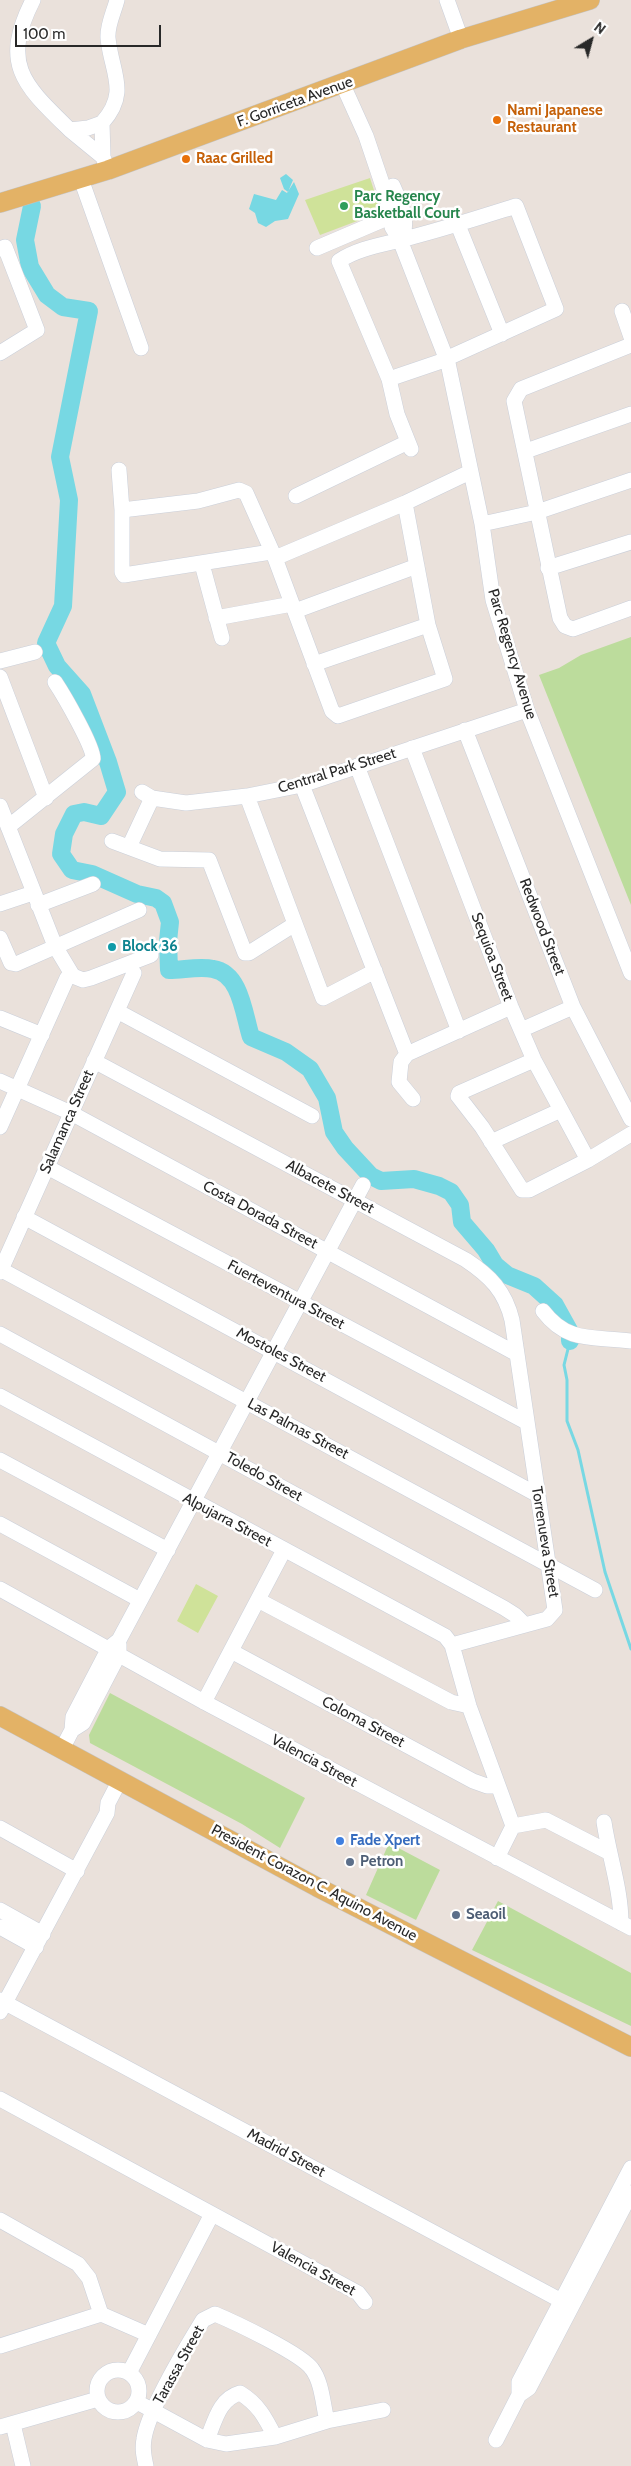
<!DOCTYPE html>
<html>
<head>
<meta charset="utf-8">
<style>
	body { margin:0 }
	#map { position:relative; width:631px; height:2466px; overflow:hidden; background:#eae1db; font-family:Cabin,sans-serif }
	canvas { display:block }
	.north { position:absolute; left:566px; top:15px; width:50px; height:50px; -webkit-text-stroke:4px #fff; paint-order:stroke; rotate:37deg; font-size:14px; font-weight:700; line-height:20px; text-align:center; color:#282828 }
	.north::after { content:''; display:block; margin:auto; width:18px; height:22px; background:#282828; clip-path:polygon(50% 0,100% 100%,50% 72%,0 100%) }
	.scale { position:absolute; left:15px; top:25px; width:146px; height:22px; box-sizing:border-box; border:2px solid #282828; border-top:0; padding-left:6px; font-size:15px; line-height:18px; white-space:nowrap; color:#282828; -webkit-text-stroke:4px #fff; paint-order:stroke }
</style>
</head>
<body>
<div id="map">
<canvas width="631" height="2466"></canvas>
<div class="north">N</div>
<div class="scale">100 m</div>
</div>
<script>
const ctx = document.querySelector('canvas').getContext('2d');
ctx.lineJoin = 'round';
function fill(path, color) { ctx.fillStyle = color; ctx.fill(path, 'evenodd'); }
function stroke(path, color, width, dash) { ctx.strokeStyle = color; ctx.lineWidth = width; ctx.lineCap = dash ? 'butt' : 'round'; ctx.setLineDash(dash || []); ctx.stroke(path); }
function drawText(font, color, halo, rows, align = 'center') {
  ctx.font = font + ' Cabin,sans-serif'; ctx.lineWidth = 5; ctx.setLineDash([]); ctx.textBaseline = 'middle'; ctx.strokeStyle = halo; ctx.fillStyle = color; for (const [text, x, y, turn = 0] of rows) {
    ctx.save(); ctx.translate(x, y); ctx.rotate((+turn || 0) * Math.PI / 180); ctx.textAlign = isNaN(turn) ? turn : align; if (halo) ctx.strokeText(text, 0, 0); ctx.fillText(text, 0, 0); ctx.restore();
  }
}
const green = new Path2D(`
	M 631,637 L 631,905 L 539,675 L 559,668 L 581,655 Z
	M 110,1693 L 305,1798 L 280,1848 L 242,1824 L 90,1743 L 89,1735 Z
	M 389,1843 L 440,1870 L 416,1920 L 366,1895 Z
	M 498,1901 L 631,1973 L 631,2026 L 472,1950 Z`);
const pitch = new Path2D(`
	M 370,178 L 381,212 L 320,235 L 305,200 Z
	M 196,1584 L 218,1596 L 198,1633 L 177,1621 Z`);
const water = new Path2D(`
	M 286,174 L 293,180 L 288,192 L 284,189 L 280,178 Z
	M 294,182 L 299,194 L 288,219 L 275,221 L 266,227 L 258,223 L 255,213 L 249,209 L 254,194 L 276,200 L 282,190 L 287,193 Z`);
const stream = new Path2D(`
	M 570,1341 L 564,1365 L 567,1380 L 567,1421 L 578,1450 L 605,1572 L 631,1649`);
const river = new Path2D(`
	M 32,206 L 25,240 L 30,267 L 47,295 L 63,307 L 89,311 L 60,457 L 69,500 L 63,606 L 46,643 L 57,666 L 82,694 L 108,762 L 117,792 L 101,816 L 84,812 L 74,814 L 64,834 L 61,854 L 72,870 L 92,874 L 137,894 L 156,898 L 163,903 L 170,922 L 168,941 L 169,970 C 183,970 200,966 213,969 C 241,973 244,1016 251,1037 L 286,1052 L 310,1069 L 327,1098 L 334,1132 L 345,1148 L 371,1176 L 381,1181 L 414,1179 L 439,1186 L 451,1192 L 460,1205 L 462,1222 L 486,1250 L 495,1265 L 507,1275 L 534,1286 L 555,1305 L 570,1332 L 570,1341`);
const minor = new Path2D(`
	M 33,0 C 0,65 24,85 70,130 L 88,128 L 102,123
	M 447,0 L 461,39
	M 343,85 L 366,136 L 393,216 L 392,227 L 400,240 L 448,363 L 482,524 L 493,600 L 527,710 L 631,973
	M 70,130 L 103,157
	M 108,170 L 103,157 L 102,123 C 130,92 111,72 108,38 C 107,25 114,12 117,0
	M 81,179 L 141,348
	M 393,186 C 400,203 411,223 400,240
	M 458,225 L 502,334
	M 317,248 L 399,213
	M 0,249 L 5,247 L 37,330 L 0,353
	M 622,311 L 631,337
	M 631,345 L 521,389 L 514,401 L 560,618 L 565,626 L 573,629 L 631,608
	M 389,379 L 439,362 L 556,309 L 516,206 C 481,217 447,228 412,237 C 388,244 360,247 339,261 L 389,379 L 397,414 L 411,449
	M 526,451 L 631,414
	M 119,470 L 122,510 L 122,572 L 124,575 L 271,552
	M 296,496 L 408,442
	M 122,510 L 198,501 L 239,490 L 246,493 L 275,558 L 332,711 L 338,716 L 445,679 L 428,625 L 405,503
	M 482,524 L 537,512 L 631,480
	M 275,558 L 405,503 L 470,472
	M 202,564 L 222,638
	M 548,568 L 631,542
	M 295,611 L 417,566
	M 216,618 L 292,604
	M 0,661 L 35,652
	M 314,664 L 428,625
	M 0,677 L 46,798
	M 465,730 L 573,1007 L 631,1119
	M 412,748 L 511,1007 L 534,1060 L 588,1160
	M 357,766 L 459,1031
	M 302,785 L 407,1054
	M 142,792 L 152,798 L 186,803 L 247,796 L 302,785 L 527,710
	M 247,796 L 323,998 L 375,971
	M 0,806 L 55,946 L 73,976 L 83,980 L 91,978 L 151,955
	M 8,827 L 93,759 C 94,747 63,694 55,682
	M 112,841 L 160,859 L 209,860 L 245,953 L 249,953 L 295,924
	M 129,847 L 152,798
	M 0,904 L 33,893
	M 38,905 L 93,884
	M 0,938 L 11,963 L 16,964 L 139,910
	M 117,1011 L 312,1116
	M 0,1018 L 42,1035
	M 521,1030 L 573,1007
	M 534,1060 L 459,1093 L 458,1096 L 482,1127 L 522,1190 L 529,1190 L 588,1160 L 631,1134
	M 94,1061 L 466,1260 C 490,1276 505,1291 512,1320 L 555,1610 L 547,1619 L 452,1645
	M 0,1081 L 71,1113 L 517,1354
	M 413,1099 L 399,1082 L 401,1062 L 407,1054 L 511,1007
	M 0,1127 L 67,978
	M 491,1142 L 561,1110
	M 47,1167 L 526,1422
	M 24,1217 L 536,1494
	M 0,1269 L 595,1590
	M 0,1272 L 134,973
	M 543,1311 C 568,1344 594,1336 631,1341
	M 0,1334 L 504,1608 L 515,1615 L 525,1625
	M 0,1396 L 445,1636 L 452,1645 L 469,1706 L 513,1826
	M 0,1460 L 168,1550
	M 0,1524 L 140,1600
	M 0,1589 L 204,1702 L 631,1928
	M 258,1600 L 451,1702 L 469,1706
	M 231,1651 L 473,1781 L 487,1786 L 497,1786
	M 204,1702 L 284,1550
	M 72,1730 L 83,1723 L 119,1654 L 119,1644
	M 62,1749 L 72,1730 L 73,1717 L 109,1648 L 119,1640 L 363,1185
	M 604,1822 C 609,1856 621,1889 621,1923
	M 513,1826 L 546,1820 L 608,1852
	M 0,1828 L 77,1871
	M 497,1858 L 513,1826
	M 0,1910 L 43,1934
	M 0,1927 L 36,1947
	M 0,2000 L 571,2306
	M 0,2012 L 107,1813 L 108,1803 L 120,1780
	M 0,2099 L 358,2293 L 365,2302
	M 0,2220 L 78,2264 L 89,2278 L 101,2314
	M 0,2346 L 101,2314 L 149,2335
	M97 2391a21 21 0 1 1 42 0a21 21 0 1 1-42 0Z
	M 129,2373 L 212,2214
	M 519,2395 L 529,2388 L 631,2193
	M 137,2402 L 207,2440 L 226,2444 L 275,2437 L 327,2421 L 383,2410
	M 13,2424 L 23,2466
	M 0,2427 L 98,2399
	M 207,2440 C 215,2421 219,2399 240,2393 C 258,2404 265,2417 275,2437
	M 496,2440 L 519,2395 L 519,2382 L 631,2168
	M 146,2466 C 144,2457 142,2449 144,2439 C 148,2411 187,2346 203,2320 L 215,2314 C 234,2322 302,2354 312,2369 C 322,2382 323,2405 327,2421`);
const major = new Path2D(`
	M 0,203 L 108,170 L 461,39 L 590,0
	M 0,1716 L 317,1887 L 631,2047`);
const markers = [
	[497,120,5,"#e8710a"],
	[186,159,5,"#e8710a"],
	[344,206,5,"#2e9e5b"],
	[112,947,5,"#0f9aa8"],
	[340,1841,5,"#3f7fe0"],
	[350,1862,5,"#5c6f8a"],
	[456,1915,5,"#5c6f8a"]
];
const streetNames = [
	["F. Gorriceta Avenue",295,102,-20],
	["Parc Regency Avenue",512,654,73],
	["Centrral Park Street",337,771,-17],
	["Redwood Street",542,927,69],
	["Sequioa Street",492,957,69],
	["Salamanca Street",67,1122,-66],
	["Albacete Street",330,1187,28],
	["Costa Dorada Street",260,1215,28],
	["Fuerteventura Street",286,1295,28],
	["Mostoles Street",281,1355,28],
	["Las Palmas Street",298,1429,28],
	["Toledo Street",264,1477,29],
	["Alpujarra Street",227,1520,28],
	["Torrenueva Street",545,1542,81],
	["Coloma Street",363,1722,28],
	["Valencia Street",314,1761,28],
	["President Corazon C. Aquino Avenue",314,1883,28],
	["Madrid Street",286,2153,28],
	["Valencia Street",313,2269,29],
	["Tarassa Street",179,2365,-61]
];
const foodNames = [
	["Nami Japanese",507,111],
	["Restaurant",507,128],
	["Raac Grilled",196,159]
];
const leisureNames = [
	["Parc Regency",354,197],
	["Basketball Court",354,214]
];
const cultureNames = [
	["Block 36",122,947]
];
const shopNames = [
	["Fade Xpert",350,1841]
];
const serviceNames = [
	["Petron",360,1862],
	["Seaoil",466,1915]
];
fill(green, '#bcdc9c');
fill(pitch, '#cfe299');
fill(water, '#77d8e3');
stroke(stream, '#77d8e3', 3);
stroke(river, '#77d8e3', 18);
stroke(minor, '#cacfd9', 16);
stroke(major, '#c3c3c3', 20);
stroke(minor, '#fff', 15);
stroke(major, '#e3b266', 19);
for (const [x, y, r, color] of markers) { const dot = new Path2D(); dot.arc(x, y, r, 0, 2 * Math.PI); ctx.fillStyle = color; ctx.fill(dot); stroke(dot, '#fff', 2); }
drawText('15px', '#282828', '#fff', streetNames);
drawText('bold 15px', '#c56008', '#fff', foodNames, 'left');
drawText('bold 15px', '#27864d', '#fff', leisureNames, 'left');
drawText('bold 15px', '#0d838f', '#fff', cultureNames, 'left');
drawText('bold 15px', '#366cbe', '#fff', shopNames, 'left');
drawText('bold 15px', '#4e5e75', '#fff', serviceNames, 'left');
</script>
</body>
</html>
